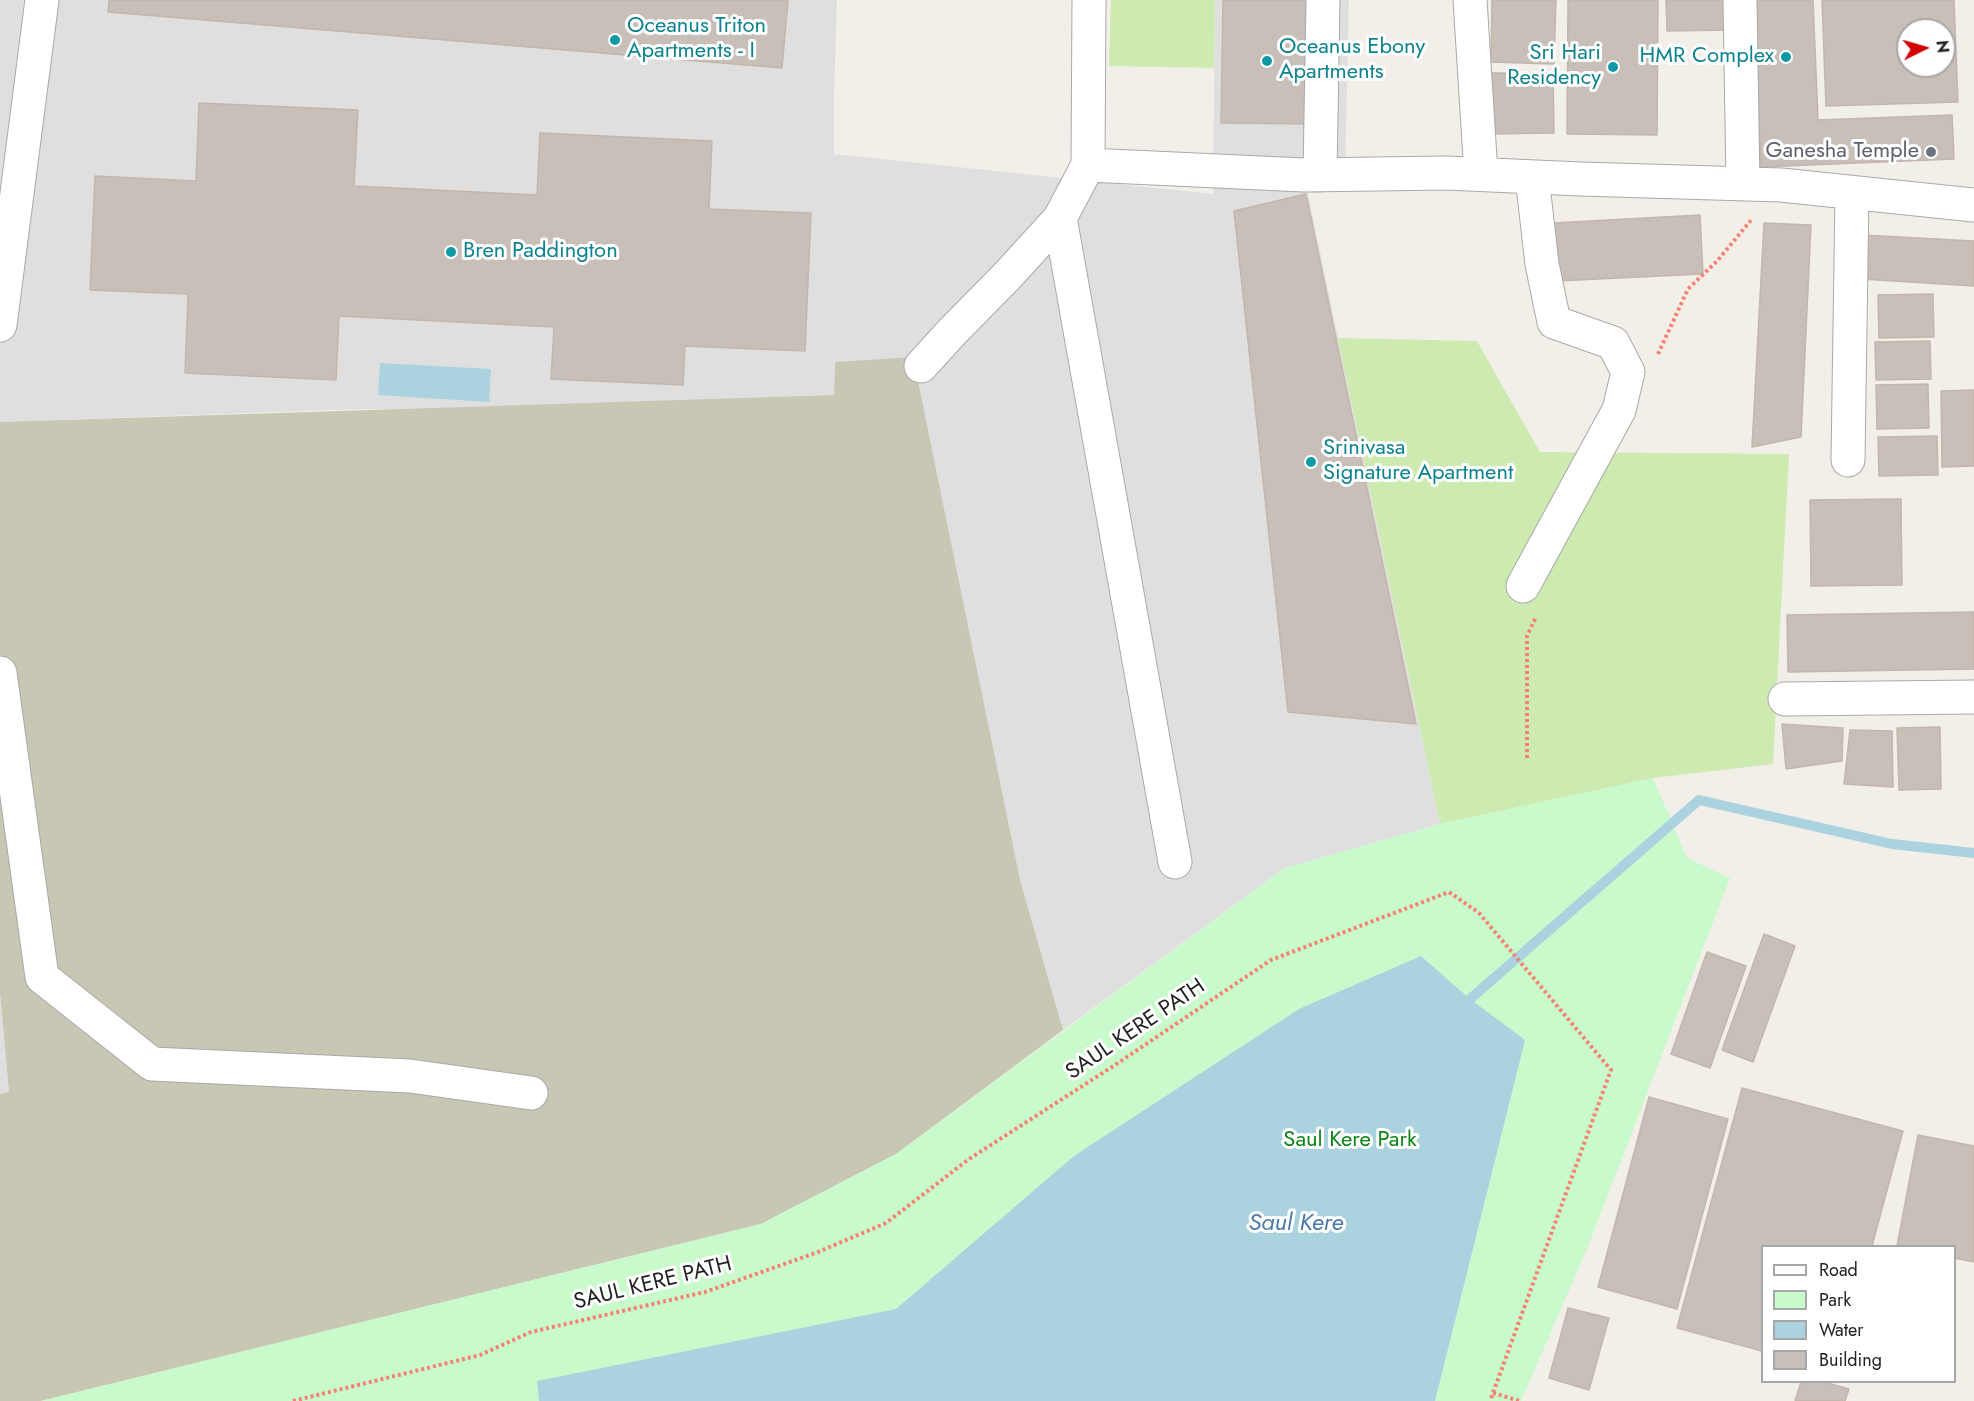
<!DOCTYPE html>
<html>
<head>
<meta charset="utf-8">
<style>
	body { margin:0 }
	#map { position:relative; width:1974px; height:1401px; overflow:hidden; background:#f2efe9; font-family:Jost,sans-serif }
	canvas { display:block }
	.legend { position:absolute; left:1761px; top:1245px; width:195px; height:138px; box-sizing:border-box; background:#fff; border:2px solid #a7a7a7; margin:0; padding:8px 10px; list-style:none; font-size:18px; color:#222 }
	.legend li { display:flex; align-items:center; gap:12px; height:30px }
	.legend b { width:30px; border:2px solid #a7a7a7 }
	.north { position:absolute; left:1896px; top:18px; width:60px; height:60px; box-sizing:border-box; background:#fff; border:2px solid #a7a7a7; border-radius:50%; rotate:85deg; font-size:16px; font-weight:700; line-height:24px; text-align:center; color:#222 }
	.north::after { content:''; display:block; margin:auto; width:21px; height:27px; background:#d40000; clip-path:polygon(50% 0,100% 100%,50% 72%,0 100%) }
</style>
</head>
<body>
<div id="map">
<canvas width="1974" height="1401"></canvas>
<ul class="legend">
<li><b style="height:8px;background:#fff"></b>Road</li>
<li><b style="height:16px;background:#c8facc"></b>Park</li>
<li><b style="height:16px;background:#aad3df"></b>Water</li>
<li><b style="height:16px;background:#c7bfb8"></b>Building</li>
</ul>
<div class="north">N</div>
</div>
<script>
const ctx = document.querySelector('canvas').getContext('2d');
ctx.lineJoin = 'round';
function fill(path, color) { ctx.fillStyle = color; ctx.fill(path, 'evenodd'); }
function stroke(path, color, width, dash) { ctx.strokeStyle = color; ctx.lineWidth = width; ctx.lineCap = dash ? 'butt' : 'round'; ctx.setLineDash(dash || []); ctx.stroke(path); }
function drawText(font, color, halo, rows, align = 'center') {
  ctx.font = font + ' Jost,sans-serif'; ctx.lineWidth = 6; ctx.setLineDash([]); ctx.textBaseline = 'middle'; ctx.strokeStyle = halo; ctx.fillStyle = color; for (const [text, x, y, turn = 0] of rows) {
    ctx.save(); ctx.translate(x, y); ctx.rotate((+turn || 0) * Math.PI / 180); ctx.textAlign = isNaN(turn) ? turn : align; if (halo) ctx.strokeText(text, 0, 0); ctx.fillText(text, 0, 0); ctx.restore();
  }
}
const residential = new Path2D(`
	M 0,0 L 837,0 L 834,97 L 834,154 L 1213,194 L 1215,0 L 1349,0 L 1345,175 L 1304,175 L 1440,824 L 1285,868 L 1063,1030 L 1020,880 L 835,362 L 834,395 L 451,409 L 362,409 L 0,422 Z
	M 0,993 L 9,1093 L 0,1094 Z`);
const construction = new Path2D(`
	M 913,357 L 1020,880 L 1063,1030 L 896,1154 L 761,1224 L 41,1401 L 0,1401 L 0,1094 L 9,1092 L 0,993 L 0,422 L 834,395 L 835,362 Z`);
const grass = new Path2D(`
	M 1111,0 L 1215,0 L 1214,68 L 1109,66 Z
	M 1338,338 L 1477,341 L 1540,452 L 1789,454 L 1773,764 L 1653,778 L 1440,824 Z`);
const park = new Path2D(`
	M 1653,778 L 1687,858 L 1730,878 L 1587,1249 L 1521,1401 L 41,1401 L 761,1224 L 896,1154 L 1285,868 L 1440,824 Z`);
const water = new Path2D(`
	M 380,363 L 491,369 L 489,402 L 378,395 Z
	M 1421,956 L 1470,999 L 1525,1040 L 1435,1401 L 539,1401 L 537,1381 L 896,1309 L 1074,1156 L 1299,1009 Z`);
const stream = new Path2D(`
	M 1462,1011 L 1470,999 L 1699,800 L 1892,844 L 1974,853`);
const building = new Path2D(`
	M 109,0 L 788,0 L 782,68 L 108,12 Z
	M 1223,0 L 1312,0 L 1310,124 L 1221,123 Z
	M 1492,0 L 1556,0 L 1554,64 L 1491,62 Z
	M 1568,0 L 1658,0 L 1657,135 L 1567,134 Z
	M 1666,0 L 1733,0 L 1733,30 L 1667,31 Z
	M 1754,0 L 1813,0 L 1818,120 L 1952,115 L 1954,159 L 1761,167 Z
	M 1822,0 L 1954,0 L 1958,102 L 1826,106 ZM 1908,30 L 1944,30 L 1944,66 L 1908,66 Z
	M 1489,73 L 1553,73 L 1554,133 L 1489,134 Z
	M 199,103 L 358,110 L 354,186 L 537,195 L 540,133 L 712,141 L 709,209 L 811,213 L 805,351 L 685,346 L 683,385 L 551,379 L 554,327 L 339,316 L 336,380 L 185,373 L 188,294 L 90,290 L 95,176 L 196,181 Z
	M 1306,194 L 1416,724 L 1288,712 L 1234,211 Z
	M 1700,215 L 1703,274 L 1556,281 L 1553,223 Z
	M 1764,223 L 1811,225 L 1801,437 L 1752,447 Z
	M 1862,235 L 1974,241 L 1974,286 L 1861,279 Z
	M 1933,294 L 1934,337 L 1879,338 L 1878,295 Z
	M 1930,341 L 1931,379 L 1876,380 L 1875,342 Z
	M 1928,384 L 1929,428 L 1877,429 L 1876,385 Z
	M 1974,390 L 1974,466 L 1942,467 L 1941,391 Z
	M 1937,436 L 1938,475 L 1879,476 L 1878,437 Z
	M 1901,499 L 1902,585 L 1811,586 L 1810,500 Z
	M 1974,612 L 1974,669 L 1788,672 L 1787,615 Z
	M 1782,724 L 1843,728 L 1842,761 L 1786,769 Z
	M 1940,727 L 1941,789 L 1899,790 L 1897,728 Z
	M 1850,730 L 1892,731 L 1893,787 L 1844,784 Z
	M 1764,934 L 1795,946 L 1753,1062 L 1722,1050 Z
	M 1707,952 L 1746,966 L 1710,1068 L 1671,1054 Z
	M 1742,1088 L 1903,1131 L 1872,1246 L 1762,1246 L 1762,1351 L 1677,1328 Z
	M 1649,1097 L 1728,1119 L 1677,1309 L 1598,1287 Z
	M 1918,1135 L 1974,1146 L 1974,1262 L 1954,1258 L 1954,1246 L 1897,1246 Z
	M 1568,1308 L 1609,1318 L 1589,1390 L 1549,1378 Z
	M 1801,1382 L 1824,1382 L 1849,1389 L 1845,1401 L 1795,1401 Z`);
const path = new Path2D(`
	M 1658,354 L 1688,289 L 1718,260 L 1752,219
	M 1527,758 L 1527,636 L 1536,617
	M 1493,1393 L 1520,1401
	M 293,1401 L 480,1355 L 531,1332 L 705,1292 L 818,1252 L 886,1223 L 969,1159 L 1112,1067 L 1271,960 L 1449,892 L 1479,913 L 1611,1070 L 1490,1401`);
const minor = new Path2D(`
	M 1089,0 L 1088,165 L 1304,175 L 1446,173 L 1581,179 L 1781,185 L 1974,205
	M 1470,0 L 1481,174
	M 1740,0 L 1743,184
	M 1088,165 L 1060,218 L 1175,862
	M 1320,175 L 1323,0
	M 0,325 L 42,0
	M 921,366 L 951,333 L 1008,275 L 1060,218
	M 1848,460 L 1852,194
	M 1523,586 L 1619,410 L 1628,372 L 1613,343 L 1554,322 L 1542,264 L 1532,177
	M 0,673 L 42,977 L 152,1064 L 410,1076 L 531,1093
	M 1785,699 L 1974,697`);
const markers = [
	[615,40,6,"#0f9aa8"],
	[1786,57,6,"#0f9aa8"],
	[1267,61,6,"#0f9aa8"],
	[1613,67,6,"#0f9aa8"],
	[1931,152,6,"#6b7280"],
	[451,252,6,"#0f9aa8"],
	[1311,462,6,"#0f9aa8"]
];
const cultureNames = [
	["Oceanus Triton",627,27],
	["Apartments - I",627,52],
	["Oceanus Ebony",1279,48],
	["Apartments",1279,73],
	["Sri Hari",1601,54,"right"],
	["Residency",1601,79,"right"],
	["HMR Complex",1774,57,"right"],
	["Bren Paddington",463,252],
	["Srinivasa",1323,449],
	["Signature Apartment",1323,474]
];
const worshipNames = [
	["Ganesha Temple",1919,152]
];
const streetNames = [
	["SAUL KERE PATH",1136,1030,-34],
	["SAUL KERE PATH",653,1284,-14]
];
const parkNames = [
	["Saul Kere Park",1350,1141]
];
const waterNames = [
	["Saul Kere",1296,1224]
];
fill(residential, '#e0dfdf');
fill(construction, '#c7c7b4');
fill(grass, '#cdebb0');
fill(park, '#c8facc');
fill(water, '#aad3df');
stroke(stream, '#aad3df', 10);
fill(building, '#c7bfb8');
stroke(building, '#c4b6ab', 1.5);
stroke(minor, '#a9a9a9', 35);
stroke(path, '#fa8072', 4, [3, 3]);
stroke(minor, '#fff', 33);
for (const [x, y, r, color] of markers) { const dot = new Path2D(); dot.arc(x, y, r, 0, 2 * Math.PI); ctx.fillStyle = color; ctx.fill(dot); stroke(dot, '#fff', 2); }
drawText('22px', '#0d838f', '#fff', cultureNames, 'left');
drawText('22px', '#5b616d', '#fff', worshipNames, 'right');
drawText('22px', '#222', '#fff', streetNames);
drawText('22px', '#0c8416', '#fff', parkNames);
drawText('italic 24px', '#4a7aab', '#fff', waterNames);
</script>
</body>
</html>
